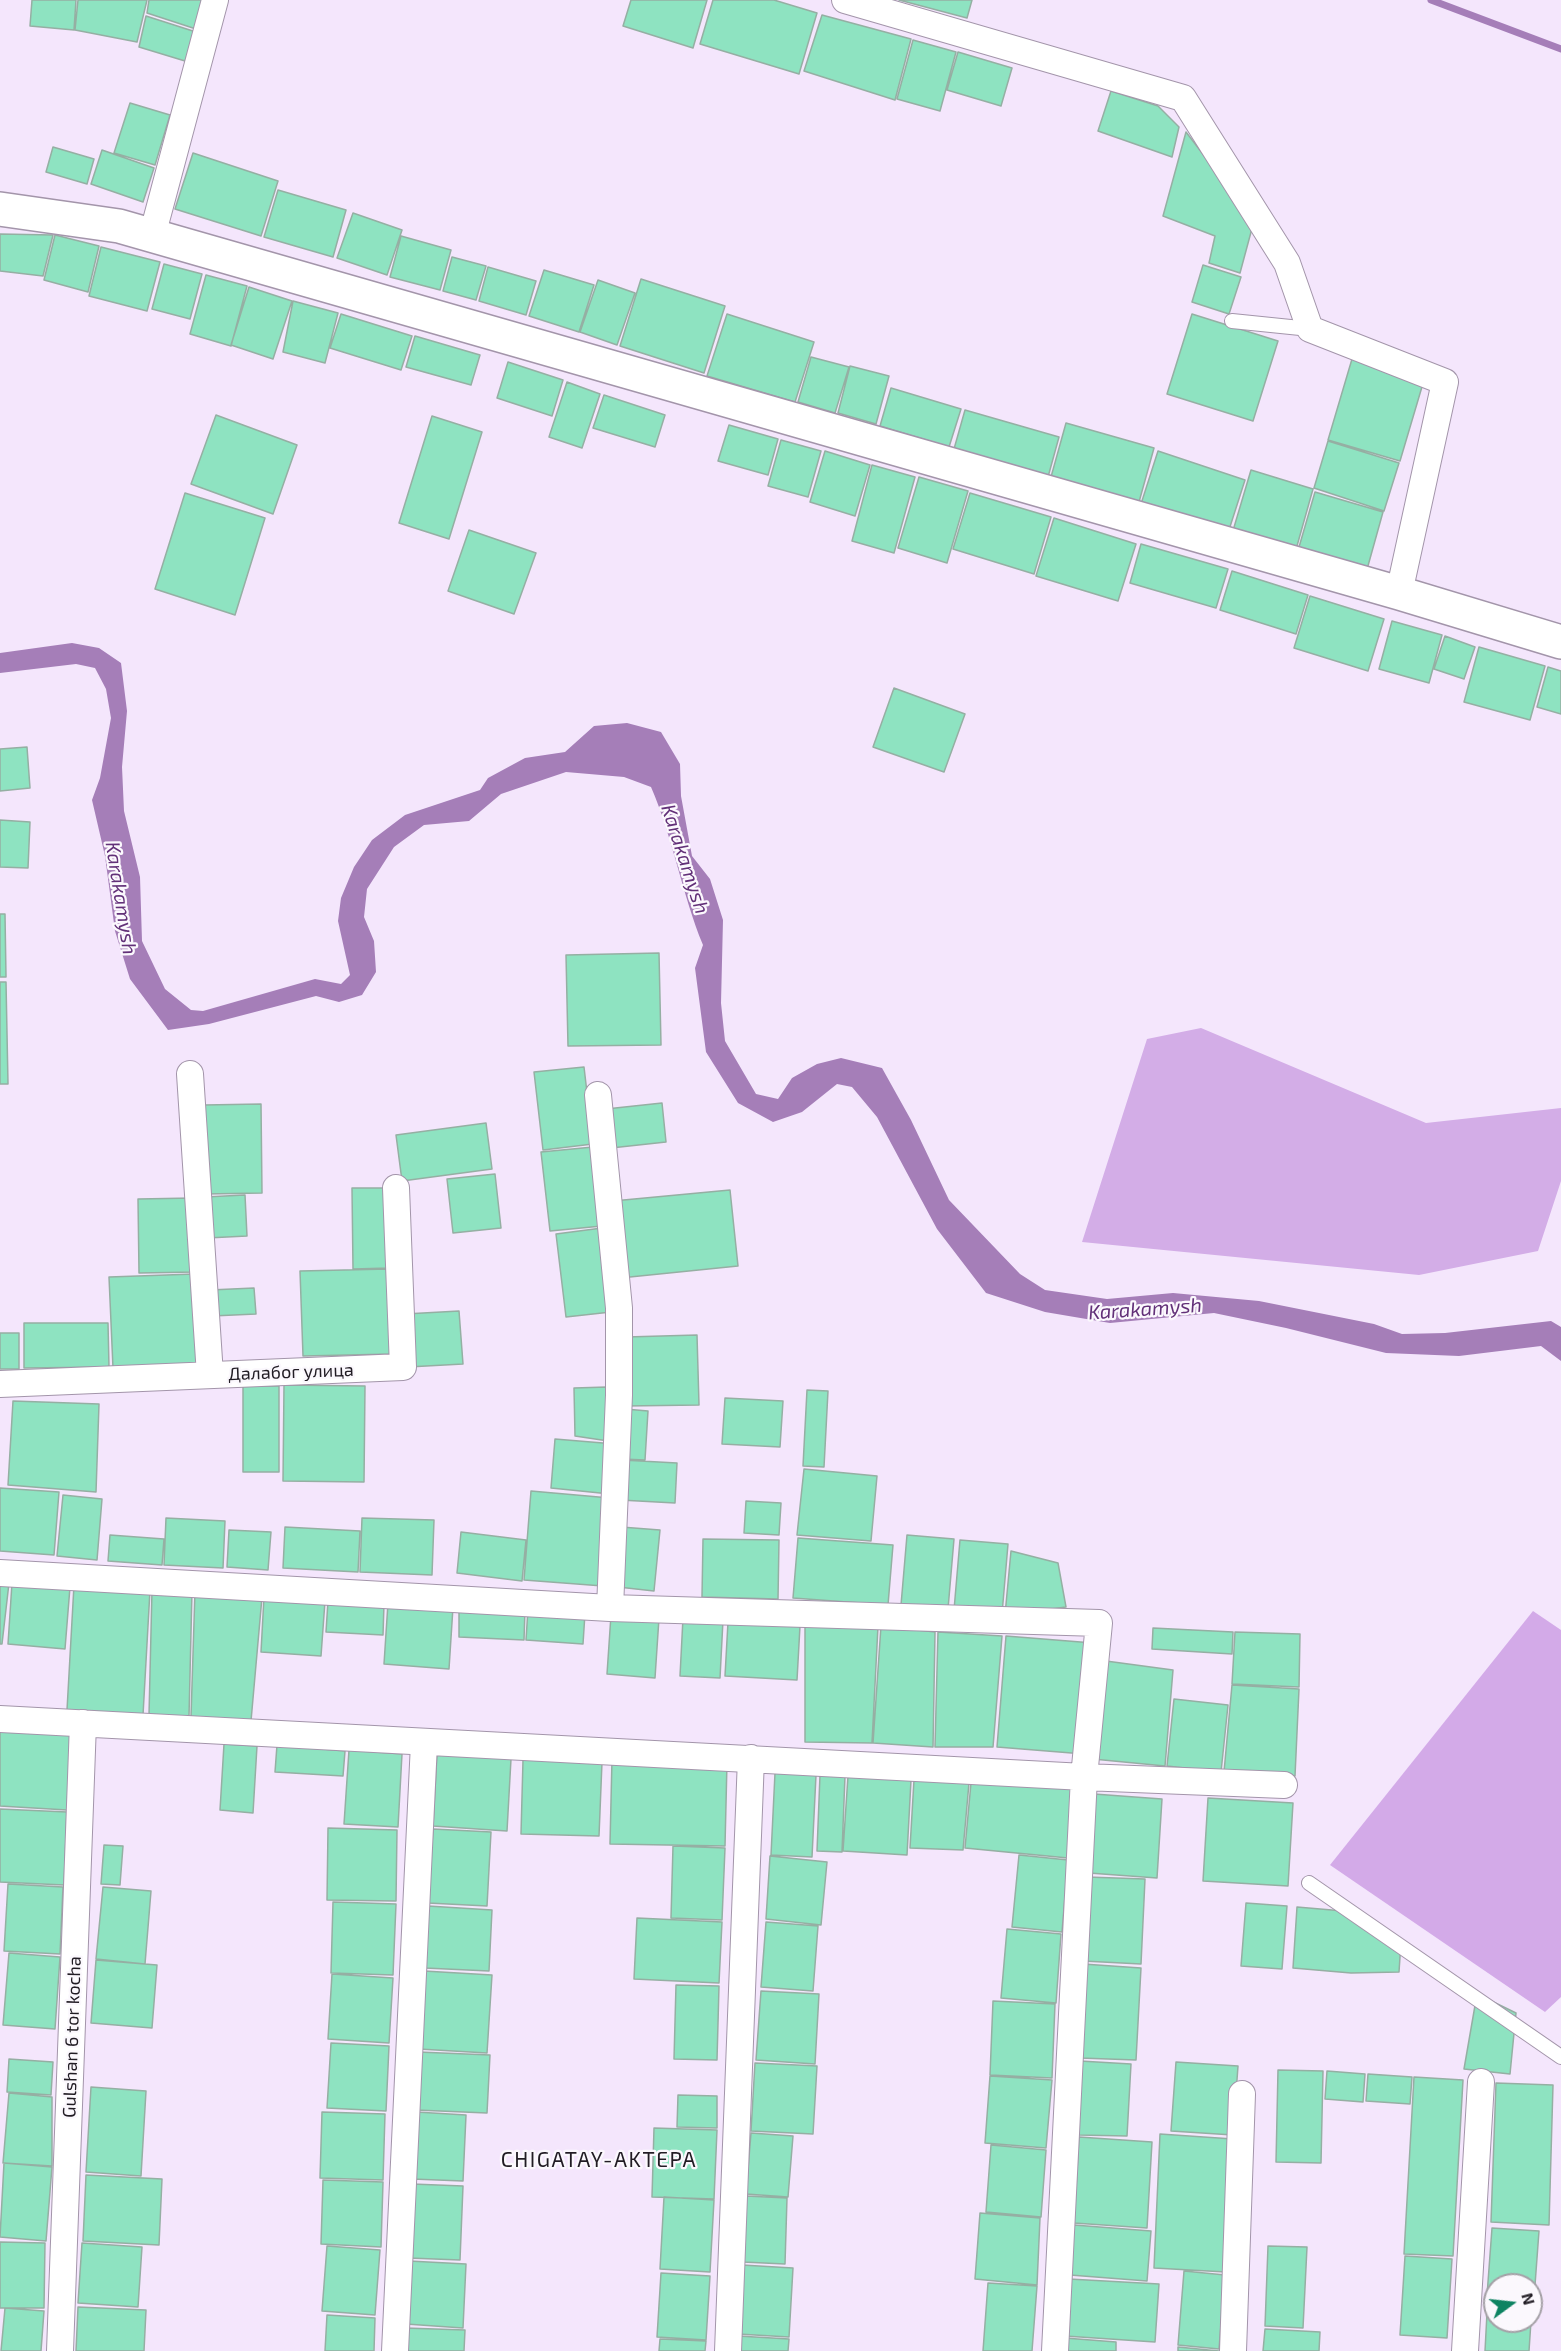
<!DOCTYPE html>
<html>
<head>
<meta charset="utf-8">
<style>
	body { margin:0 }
	#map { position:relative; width:1561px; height:2351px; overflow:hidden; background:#f4e6fc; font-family:"Exo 2",sans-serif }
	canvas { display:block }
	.north { position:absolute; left:1483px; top:2273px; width:60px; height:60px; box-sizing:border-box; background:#fbf8fd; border:2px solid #a4a0a6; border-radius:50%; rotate:75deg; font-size:16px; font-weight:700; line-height:24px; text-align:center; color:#211c24 }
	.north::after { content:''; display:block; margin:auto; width:21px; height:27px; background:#0e8362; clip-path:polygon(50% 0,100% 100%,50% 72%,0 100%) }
</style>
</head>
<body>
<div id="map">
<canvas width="1561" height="2351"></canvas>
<div class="north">N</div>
</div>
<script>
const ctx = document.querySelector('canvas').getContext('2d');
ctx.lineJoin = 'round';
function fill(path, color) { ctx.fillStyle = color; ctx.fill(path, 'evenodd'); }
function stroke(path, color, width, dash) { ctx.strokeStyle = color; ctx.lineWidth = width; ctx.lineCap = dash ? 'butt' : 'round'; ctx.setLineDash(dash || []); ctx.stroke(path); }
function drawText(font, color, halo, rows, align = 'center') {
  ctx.font = font + ' "Exo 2",sans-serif'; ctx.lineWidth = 4.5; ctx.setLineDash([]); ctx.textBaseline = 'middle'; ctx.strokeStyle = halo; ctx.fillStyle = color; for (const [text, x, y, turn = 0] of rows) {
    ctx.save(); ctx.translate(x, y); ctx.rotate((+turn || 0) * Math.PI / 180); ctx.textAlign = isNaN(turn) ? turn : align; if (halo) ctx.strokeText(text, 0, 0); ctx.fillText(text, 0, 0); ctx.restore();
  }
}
const green = new Path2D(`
	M 1201,1028 L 1426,1123 L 1561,1108 L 1561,1181 L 1538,1251 L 1419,1275 L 1082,1242 L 1147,1039 Z`);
const forest = new Path2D(`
	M 1533,1611 L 1561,1630 L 1561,1997 L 1545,2012 L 1330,1865 Z`);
const water = new Path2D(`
	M 72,643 L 99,648 L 121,663 L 127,711 L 122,767 L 124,811 L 140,877 L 142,941 L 165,989 L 191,1010 L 203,1011 L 315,979 L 341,984 L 350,975 L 338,921 L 341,898 L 354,867 L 372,840 L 405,815 L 480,790 L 488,778 L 525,758 L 565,752 L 594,726 L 627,723 L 661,732 L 680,764 L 681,796 L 692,856 L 710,879 L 723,920 L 721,1003 L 725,1041 L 756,1094 L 778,1099 L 792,1078 L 817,1064 L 841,1058 L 882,1068 L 911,1120 L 949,1200 L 1020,1274 L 1045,1290 L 1107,1299 L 1173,1293 L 1259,1301 L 1374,1324 L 1402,1334 L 1445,1333 L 1551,1321 L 1561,1327 L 1561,1361 L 1541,1346 L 1459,1356 L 1386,1353 L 1286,1328 L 1214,1313 L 1110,1323 L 1045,1312 L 986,1293 L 937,1229 L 877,1117 L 852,1087 L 837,1084 L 802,1112 L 773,1122 L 738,1103 L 706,1052 L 695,968 L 703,945 C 682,894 673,838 651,787 L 624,777 L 566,772 L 501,794 L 469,821 L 424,825 L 394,847 L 367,889 L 364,917 L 374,941 L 376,972 L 362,995 L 339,1002 L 316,996 L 209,1024 L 168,1030 L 130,979 L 115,931 L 105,856 L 92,800 L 100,778 L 111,718 L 106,689 L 95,668 L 76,664 L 0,673 L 0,653 Z`);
const stream = new Path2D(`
	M 1431,0 L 1561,49`);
const building = new Path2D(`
	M 32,0 L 76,0 L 74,30 L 30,26 Z
	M 78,0 L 147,0 L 137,42 L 75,30 Z
	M 149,0 L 204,0 L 196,29 L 147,13 Z
	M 631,0 L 707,0 L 693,48 L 623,26 Z
	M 713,0 L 774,0 L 817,13 L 799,74 L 700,44 Z
	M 899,0 L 972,0 L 967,18 Z
	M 822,15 L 911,39 L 895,100 L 804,71 Z
	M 146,16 L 196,32 L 185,61 L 139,47 Z
	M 913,40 L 956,52 L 940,111 L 897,99 Z
	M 958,52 L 1012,68 L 1001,106 L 947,90 Z
	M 1111,91 L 1158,106 L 1179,127 L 1172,157 L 1098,131 Z
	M 130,103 L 170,115 L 155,165 L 114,153 Z
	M 1186,132 L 1254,221 L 1240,273 L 1209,263 L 1215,236 L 1163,216 Z
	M 53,147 L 94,159 L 87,184 L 46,172 Z
	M 102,150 L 154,168 L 143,202 L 91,184 Z
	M 193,153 L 278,181 L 261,236 L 175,209 Z
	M 278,190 L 346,210 L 333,257 L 264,237 Z
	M 353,213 L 402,230 L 387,275 L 337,258 Z
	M 0,234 L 53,235 L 43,276 L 0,271 Z
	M 55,235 L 99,246 L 88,292 L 44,280 Z
	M 401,236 L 451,250 L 440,290 L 390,277 Z
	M 101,247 L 160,262 L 147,311 L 89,296 Z
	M 452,257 L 486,266 L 476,300 L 443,291 Z
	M 164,264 L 202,274 L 190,319 L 152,309 Z
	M 1203,265 L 1241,277 L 1229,314 L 1192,302 Z
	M 488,267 L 536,281 L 526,315 L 479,301 Z
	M 544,270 L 594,285 L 579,332 L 529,316 Z
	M 206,275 L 247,286 L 231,346 L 190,334 Z
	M 641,279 L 725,306 L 704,373 L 620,346 Z
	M 598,280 L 635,293 L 617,345 L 580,332 Z
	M 249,287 L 292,301 L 273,359 L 231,345 Z
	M 293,301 L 338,313 L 325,363 L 283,352 Z
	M 341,314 L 412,336 L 401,370 L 330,348 Z
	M 727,314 L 814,342 L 795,402 L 707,376 Z
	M 1192,314 L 1278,341 L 1253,421 L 1167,394 Z
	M 415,336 L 480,355 L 471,385 L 406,367 Z
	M 811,357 L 849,367 L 835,413 L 798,402 Z
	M 1352,359 L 1424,380 L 1400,461 L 1328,440 Z
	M 508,362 L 563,380 L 552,416 L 497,398 Z
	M 850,366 L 889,376 L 876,424 L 838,413 Z
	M 567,382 L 600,394 L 582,448 L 549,437 Z
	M 891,388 L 961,409 L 949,447 L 880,426 Z
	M 604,395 L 665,415 L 655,447 L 593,428 Z
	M 965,410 L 1059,437 L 1048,477 L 954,449 Z
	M 216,415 L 297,445 L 273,514 L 191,484 Z
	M 432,416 L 482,432 L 449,539 L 399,523 Z
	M 1066,423 L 1154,448 L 1139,502 L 1051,477 Z
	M 729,425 L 778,439 L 768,475 L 718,461 Z
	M 781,440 L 821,451 L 808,497 L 768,486 Z
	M 1328,441 L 1399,463 L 1384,511 L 1314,488 Z
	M 825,451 L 870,465 L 855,516 L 810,502 Z
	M 1158,451 L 1245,480 L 1228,533 L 1141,504 Z
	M 872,465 L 915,477 L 894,553 L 852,541 Z
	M 1251,470 L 1313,489 L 1295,553 L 1232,534 Z
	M 919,477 L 968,491 L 947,563 L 898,548 Z
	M 1315,492 L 1383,512 L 1366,573 L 1297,554 Z
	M 185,493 L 265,518 L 235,615 L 155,589 Z
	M 970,493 L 1051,517 L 1034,574 L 953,549 Z
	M 1054,518 L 1136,544 L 1118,601 L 1036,576 Z
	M 469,530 L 536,553 L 514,614 L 448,591 Z
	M 1141,544 L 1228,569 L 1216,608 L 1130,583 Z
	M 1232,571 L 1308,595 L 1296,634 L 1220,610 Z
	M 1310,596 L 1384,619 L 1368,671 L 1294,648 Z
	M 1392,621 L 1442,635 L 1429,683 L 1379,669 Z
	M 1445,636 L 1475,647 L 1464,679 L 1434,669 Z
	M 1479,647 L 1545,666 L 1530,720 L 1464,702 Z
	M 1548,667 L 1561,671 L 1561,714 L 1537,707 Z
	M 894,688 L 965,714 L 944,772 L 873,747 Z
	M 27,747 L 30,788 L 0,791 L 0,749 Z
	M 0,820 L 30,822 L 28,868 L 0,867 Z
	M 0,914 L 5,914 L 6,977 L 0,977 Z
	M 659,953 L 661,1045 L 568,1046 L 566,955 Z
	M 0,982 L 6,982 L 8,1084 L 0,1084 Z
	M 584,1067 L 593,1144 L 543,1150 L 534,1072 Z
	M 662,1103 L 666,1142 L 611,1148 L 606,1109 Z
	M 261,1104 L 262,1193 L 205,1194 L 204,1105 Z
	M 486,1123 L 492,1169 L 402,1181 L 396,1135 Z
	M 593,1147 L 602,1226 L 550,1231 L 541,1152 Z
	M 495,1174 L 501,1228 L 453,1233 L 447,1179 Z
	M 352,1188 L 388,1188 L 389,1268 L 353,1269 Z
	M 730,1190 L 738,1266 L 620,1278 L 613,1201 Z
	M 245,1195 L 247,1236 L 207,1238 L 205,1197 Z
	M 193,1198 L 195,1272 L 139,1273 L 138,1199 Z
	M 602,1228 L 611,1312 L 566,1317 L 556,1234 Z
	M 389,1269 L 392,1354 L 303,1356 L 300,1271 Z
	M 195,1274 L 199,1365 L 113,1368 L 109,1277 Z
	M 254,1288 L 256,1314 L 212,1316 L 210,1290 Z
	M 459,1311 L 463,1364 L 408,1367 L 405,1314 Z
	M 24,1323 L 108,1323 L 109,1367 L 24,1368 Z
	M 0,1333 L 19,1333 L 19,1369 L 0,1369 Z
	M 697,1335 L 699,1405 L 625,1406 L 626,1337 Z
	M 284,1385 L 365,1386 L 364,1482 L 283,1481 Z
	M 243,1386 L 279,1386 L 279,1472 L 243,1472 Z
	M 607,1387 L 615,1442 L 575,1436 L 574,1388 Z
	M 807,1390 L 828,1391 L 824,1467 L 803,1466 Z
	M 725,1398 L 783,1401 L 780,1447 L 722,1444 Z
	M 13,1401 L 99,1404 L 96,1492 L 8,1485 Z
	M 625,1409 L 648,1411 L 645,1460 L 622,1459 Z
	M 555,1439 L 615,1444 L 610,1494 L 551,1488 Z
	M 622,1460 L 677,1463 L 675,1503 L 620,1500 Z
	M 804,1469 L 877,1476 L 871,1541 L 797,1535 Z
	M 0,1488 L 59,1492 L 54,1555 L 0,1551 Z
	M 531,1491 L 610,1498 L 603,1586 L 524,1580 Z
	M 63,1495 L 102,1499 L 97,1560 L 57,1556 Z
	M 746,1501 L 781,1503 L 779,1535 L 744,1533 Z
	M 166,1518 L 225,1521 L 223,1568 L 164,1565 Z
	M 362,1518 L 434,1520 L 432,1575 L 360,1572 Z
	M 285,1527 L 360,1531 L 358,1572 L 283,1568 Z
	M 621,1527 L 660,1530 L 654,1591 L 618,1587 Z
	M 229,1530 L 271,1532 L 268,1570 L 227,1567 Z
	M 461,1532 L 526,1540 L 522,1581 L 457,1573 Z
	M 110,1535 L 164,1539 L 162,1565 L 108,1561 Z
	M 907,1535 L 954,1539 L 948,1609 L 901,1605 Z
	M 798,1538 L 893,1545 L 888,1605 L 793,1598 Z
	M 703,1539 L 779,1540 L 778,1599 L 702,1597 Z
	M 960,1540 L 1008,1544 L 1002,1614 L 954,1610 Z
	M 1011,1551 L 1058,1563 L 1066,1607 L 1005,1615 Z
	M 0,1583 L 9,1583 L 2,1644 L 0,1644 Z
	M 12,1583 L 70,1587 L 65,1649 L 8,1644 Z
	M 74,1585 L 150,1590 L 143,1715 L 67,1710 Z
	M 152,1590 L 192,1591 L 189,1716 L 149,1715 Z
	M 195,1591 L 262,1597 L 251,1721 L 191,1717 Z
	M 264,1597 L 325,1601 L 321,1656 L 261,1652 Z
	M 328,1601 L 384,1604 L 383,1635 L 326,1632 Z
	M 388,1603 L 453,1607 L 449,1669 L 384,1664 Z
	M 459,1607 L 525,1609 L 524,1640 L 459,1637 Z
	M 528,1609 L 585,1613 L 583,1644 L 526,1640 Z
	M 611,1615 L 659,1618 L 655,1678 L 607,1674 Z
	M 683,1618 L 723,1620 L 720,1678 L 680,1676 Z
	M 728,1622 L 800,1626 L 797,1680 L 725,1676 Z
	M 805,1625 L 878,1626 L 872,1743 L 805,1742 Z
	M 881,1626 L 935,1632 L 933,1747 L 873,1743 Z
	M 1153,1628 L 1233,1632 L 1232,1654 L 1152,1649 Z
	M 938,1632 L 1002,1636 L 993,1747 L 935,1747 Z
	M 1235,1632 L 1300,1634 L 1299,1687 L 1232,1684 Z
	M 1006,1636 L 1093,1643 L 1084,1754 L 997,1747 Z
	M 1106,1661 L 1173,1670 L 1165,1766 L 1093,1759 Z
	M 1232,1685 L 1299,1689 L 1295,1776 L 1224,1772 Z
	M 1174,1699 L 1228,1705 L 1221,1772 L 1167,1766 Z
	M 0,1731 L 71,1735 L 67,1810 L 0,1806 Z
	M 224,1744 L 257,1746 L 253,1813 L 220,1810 Z
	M 277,1745 L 345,1751 L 343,1776 L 275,1772 Z
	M 349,1750 L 402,1754 L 398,1827 L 344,1824 Z
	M 437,1754 L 511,1759 L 507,1831 L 433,1826 Z
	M 612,1759 L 727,1762 L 725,1846 L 610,1844 Z
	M 523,1760 L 602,1762 L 599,1836 L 521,1834 Z
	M 775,1773 L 816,1775 L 812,1857 L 771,1855 Z
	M 820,1775 L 845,1776 L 842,1852 L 817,1851 Z
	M 848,1776 L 911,1780 L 907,1855 L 843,1851 Z
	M 914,1780 L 969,1783 L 963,1850 L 910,1848 Z
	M 971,1783 L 1074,1789 L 1068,1858 L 965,1848 Z
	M 1094,1794 L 1162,1799 L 1157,1878 L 1089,1873 Z
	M 1208,1798 L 1293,1803 L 1288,1886 L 1203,1881 Z
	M 0,1809 L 67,1812 L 64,1885 L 0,1882 Z
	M 328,1828 L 397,1830 L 396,1901 L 327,1900 Z
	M 433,1829 L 491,1832 L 487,1906 L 428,1903 Z
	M 104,1845 L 123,1846 L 120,1885 L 101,1884 Z
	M 673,1846 L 725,1848 L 722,1920 L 671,1918 Z
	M 1019,1855 L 1068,1860 L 1062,1932 L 1012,1927 Z
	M 770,1856 L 827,1862 L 821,1925 L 766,1919 Z
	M 1087,1877 L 1145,1879 L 1141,1964 L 1083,1961 Z
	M 8,1884 L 63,1887 L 60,1954 L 4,1951 Z
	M 103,1887 L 151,1891 L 145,1964 L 96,1959 Z
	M 333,1902 L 396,1904 L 393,1975 L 331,1973 Z
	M 1246,1903 L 1287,1906 L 1282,1969 L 1241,1966 Z
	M 428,1906 L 492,1910 L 489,1971 L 425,1968 Z
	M 1297,1907 L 1355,1912 L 1401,1942 L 1399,1972 L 1351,1973 L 1293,1968 Z
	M 637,1918 L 722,1922 L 719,1983 L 634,1979 Z
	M 766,1922 L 818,1926 L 813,1991 L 761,1987 Z
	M 1007,1929 L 1061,1934 L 1056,2003 L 1001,1998 Z
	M 9,1953 L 60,1957 L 55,2029 L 3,2025 Z
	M 96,1960 L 157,1965 L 152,2028 L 91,2023 Z
	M 1083,1964 L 1141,1968 L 1136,2060 L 1080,2058 Z
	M 424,1971 L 492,1975 L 487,2053 L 419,2049 Z
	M 332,1974 L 393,1978 L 389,2043 L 328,2039 Z
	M 676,1985 L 719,1986 L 717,2060 L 674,2059 Z
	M 761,1991 L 819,1994 L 815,2064 L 756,2060 Z
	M 1477,1994 L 1516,2013 L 1510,2074 L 1464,2069 Z
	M 993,2001 L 1055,2004 L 1052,2078 L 990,2075 Z
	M 331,2043 L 389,2046 L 386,2111 L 327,2108 Z
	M 418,2052 L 490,2055 L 487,2113 L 416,2110 Z
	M 9,2059 L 53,2062 L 51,2095 L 7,2092 Z
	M 1080,2061 L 1131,2064 L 1127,2136 L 1079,2135 Z
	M 1176,2062 L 1238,2066 L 1233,2135 L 1171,2131 Z
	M 755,2063 L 817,2066 L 813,2134 L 751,2131 Z
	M 1278,2070 L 1323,2071 L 1321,2163 L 1276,2162 Z
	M 1327,2071 L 1365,2074 L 1363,2102 L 1325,2099 Z
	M 1368,2074 L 1412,2077 L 1410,2104 L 1366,2101 Z
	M 990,2076 L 1052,2080 L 1046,2148 L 985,2143 Z
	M 1414,2077 L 1463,2080 L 1453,2256 L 1404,2254 Z
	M 1496,2083 L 1553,2085 L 1549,2225 L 1491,2222 Z
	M 91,2087 L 146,2091 L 141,2176 L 86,2172 Z
	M 9,2093 L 52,2097 L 52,2166 L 3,2163 Z
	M 678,2095 L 717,2096 L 717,2128 L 677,2127 Z
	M 322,2112 L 385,2114 L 383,2180 L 320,2178 Z
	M 416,2112 L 466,2115 L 463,2181 L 412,2179 Z
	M 654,2128 L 717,2130 L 714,2199 L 652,2197 Z
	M 751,2133 L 793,2136 L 788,2197 L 746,2194 Z
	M 1160,2134 L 1233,2139 L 1226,2272 L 1154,2268 Z
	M 1079,2137 L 1152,2142 L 1147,2228 L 1074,2223 Z
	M 991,2145 L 1046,2150 L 1041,2217 L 986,2212 Z
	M 4,2163 L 52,2167 L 46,2241 L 0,2237 Z
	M 86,2175 L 162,2179 L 159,2245 L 83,2241 Z
	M 323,2180 L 383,2182 L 381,2247 L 321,2244 Z
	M 412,2184 L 463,2186 L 460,2260 L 409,2258 Z
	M 746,2196 L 787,2198 L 785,2264 L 743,2262 Z
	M 664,2197 L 714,2200 L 710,2272 L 660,2269 Z
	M 980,2213 L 1040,2218 L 1037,2285 L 975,2279 Z
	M 1074,2225 L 1151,2231 L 1147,2281 L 1070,2275 Z
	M 1492,2228 L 1539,2231 L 1533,2312 L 1531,2312 L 1531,2285 L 1495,2285 L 1495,2310 L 1486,2309 Z
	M 0,2242 L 45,2243 L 44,2308 L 0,2308 Z
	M 82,2243 L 142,2247 L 138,2307 L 78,2303 Z
	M 327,2246 L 380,2250 L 375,2315 L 322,2311 Z
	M 1268,2246 L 1307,2247 L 1303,2328 L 1265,2326 Z
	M 1405,2256 L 1452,2259 L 1447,2338 L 1400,2335 Z
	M 409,2261 L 466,2264 L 463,2328 L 406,2324 Z
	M 742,2265 L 793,2268 L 789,2337 L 738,2334 Z
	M 1184,2271 L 1225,2275 L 1219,2349 L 1178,2345 Z
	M 661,2273 L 710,2276 L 706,2340 L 657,2337 Z
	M 1069,2279 L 1159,2284 L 1155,2342 L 1065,2336 Z
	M 988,2283 L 1037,2286 L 1032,2351 L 983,2351 Z
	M 78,2307 L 146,2310 L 144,2351 L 76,2351 Z
	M 5,2308 L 44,2311 L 41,2351 L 1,2351 Z
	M 1487,2313 L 1495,2313 L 1495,2321 L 1531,2321 L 1529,2351 L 1485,2351 Z
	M 327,2315 L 375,2318 L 374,2351 L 325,2351 Z
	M 405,2328 L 465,2330 L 464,2351 L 404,2351 Z
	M 1265,2329 L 1320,2332 L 1319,2351 L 1263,2351 Z
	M 738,2336 L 789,2339 L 788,2351 L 737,2351 Z
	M 1065,2338 L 1116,2342 L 1116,2351 L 1064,2351 Z
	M 660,2339 L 706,2341 L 705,2351 L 659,2351 Z
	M 1178,2347 L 1219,2351 L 1178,2351 Z`);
const lane = new Path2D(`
	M 1232,321 L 1310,329
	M 1309,1883 L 1561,2057`);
const street = new Path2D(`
	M 845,0 L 1183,98 L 1287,263 L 1310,329 L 1445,382 L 1399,593
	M 152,236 L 215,0
	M 190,1074 L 210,1375
	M 598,1095 L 619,1308 L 619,1395 L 610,1608
	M 0,1384 L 403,1367 L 396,1188
	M 0,1573 L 610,1608 L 1099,1623 L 1084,1777 L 1055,2351
	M 0,1719 L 1084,1777 L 1284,1785
	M 60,2351 L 83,1723
	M 395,2351 L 424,1743
	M 728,2351 L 751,1758
	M 1233,2351 L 1242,2094
	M 1465,2351 L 1481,2082`);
const secondary = new Path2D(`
	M 0,209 L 119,226 L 1399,593 L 1561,642`);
const streetNames = [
	["Далабог улица",291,1372,-2],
	["Gulshan 6 tor kocha",72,2037,-88]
];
const waterNames = [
	["Karakamysh",685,859,72],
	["Karakamysh",121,898,81],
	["Karakamysh",1145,1309,-4]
];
const quarterNames = [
	["CHIGATAY-AKTEPA",599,2160]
];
fill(green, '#d3ade7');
fill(forest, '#d3aae8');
fill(water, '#a57eb8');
stroke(stream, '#a57eb8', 7);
fill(building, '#8ee3c1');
stroke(building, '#95afa3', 1.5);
stroke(lane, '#a395aa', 16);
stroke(street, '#a395aa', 28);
stroke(secondary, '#a395aa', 36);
stroke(lane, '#fff', 14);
stroke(street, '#fff', 26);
stroke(secondary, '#fff', 33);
drawText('18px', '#211c24', '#fbf8fd', streetNames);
drawText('italic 20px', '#623078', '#fbf8fd', waterNames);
ctx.letterSpacing = '1.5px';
drawText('21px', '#211c24', '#fbf8fd', quarterNames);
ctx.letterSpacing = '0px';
</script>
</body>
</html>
